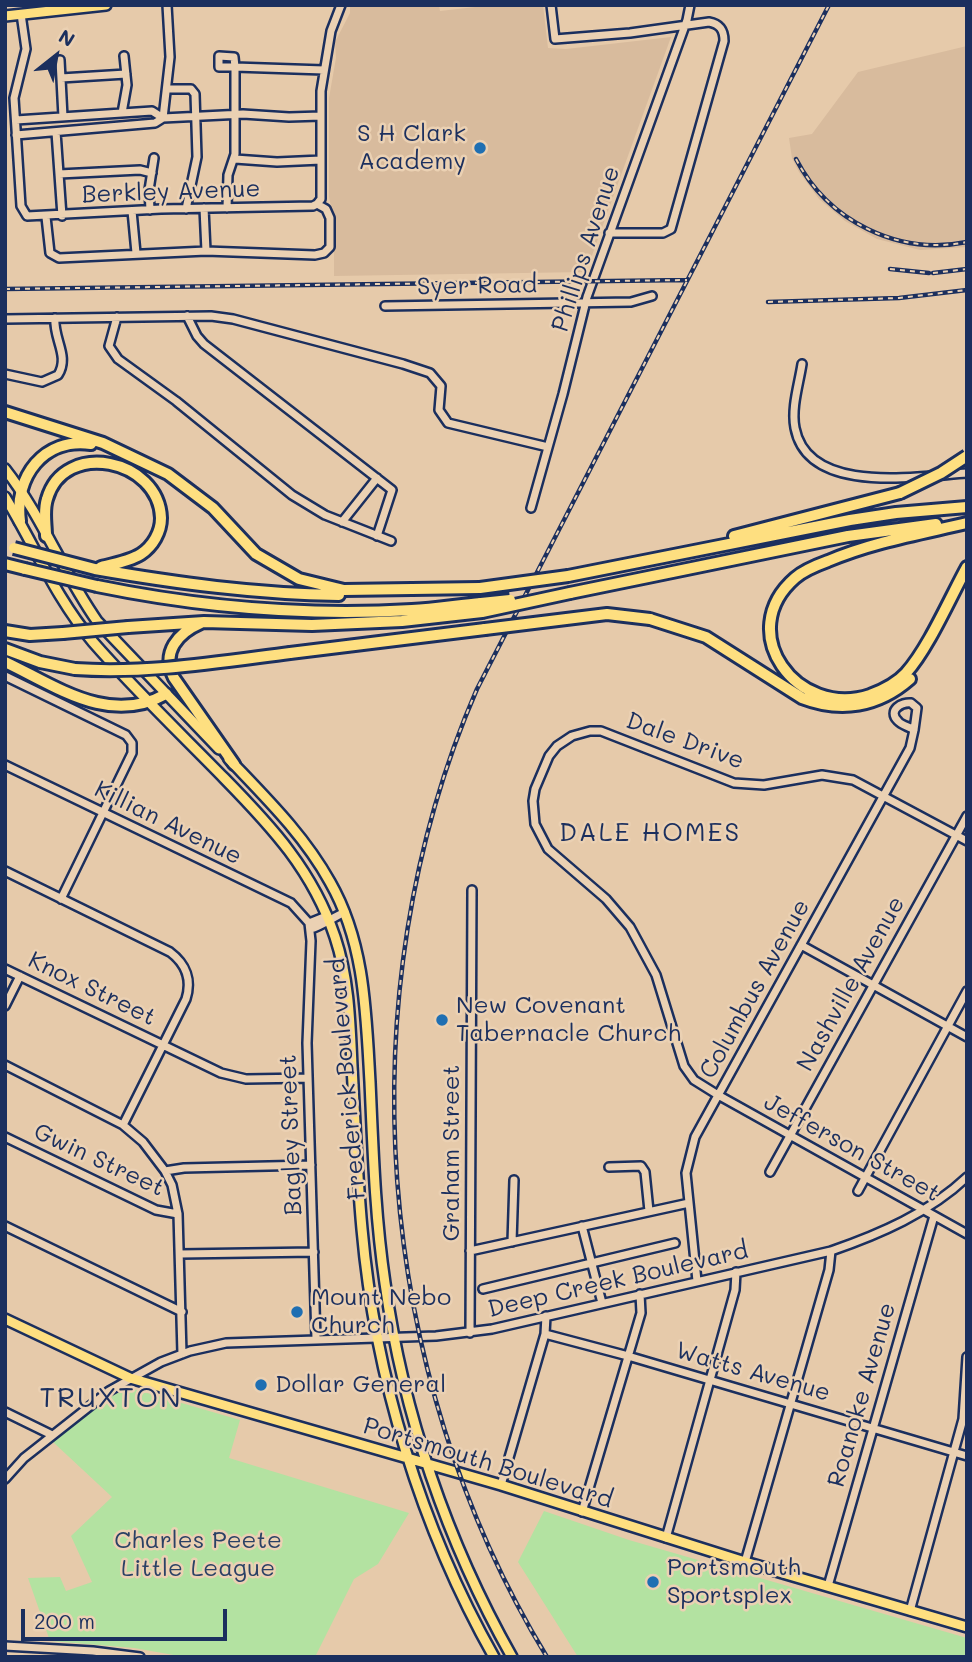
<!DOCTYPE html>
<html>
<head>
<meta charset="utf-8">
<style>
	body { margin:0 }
	#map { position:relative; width:972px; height:1662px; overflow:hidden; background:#e6caaa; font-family:Mali,sans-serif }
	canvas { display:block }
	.frame { position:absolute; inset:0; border:7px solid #1b2f5e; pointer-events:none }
	.north { position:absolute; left:21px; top:21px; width:70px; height:70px; -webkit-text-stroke:5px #ebd1b3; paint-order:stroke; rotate:31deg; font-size:19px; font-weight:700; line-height:28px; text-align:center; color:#1b2f5e }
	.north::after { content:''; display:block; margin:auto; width:24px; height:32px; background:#1b2f5e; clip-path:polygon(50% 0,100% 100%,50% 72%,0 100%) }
	.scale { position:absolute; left:21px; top:1609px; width:206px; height:32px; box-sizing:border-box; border:4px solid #1b2f5e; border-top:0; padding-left:9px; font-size:21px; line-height:24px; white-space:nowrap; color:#1b2f5e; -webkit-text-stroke:5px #ebd1b3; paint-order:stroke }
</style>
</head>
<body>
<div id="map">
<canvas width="972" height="1662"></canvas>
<div class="frame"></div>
<div class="north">N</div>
<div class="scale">200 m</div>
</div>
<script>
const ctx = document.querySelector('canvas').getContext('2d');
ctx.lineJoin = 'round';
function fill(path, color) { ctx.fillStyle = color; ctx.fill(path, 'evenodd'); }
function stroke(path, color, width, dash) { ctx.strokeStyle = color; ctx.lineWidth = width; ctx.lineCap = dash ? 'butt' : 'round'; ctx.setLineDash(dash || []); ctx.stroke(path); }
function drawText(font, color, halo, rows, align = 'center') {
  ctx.font = font + ' Mali,sans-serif'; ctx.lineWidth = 5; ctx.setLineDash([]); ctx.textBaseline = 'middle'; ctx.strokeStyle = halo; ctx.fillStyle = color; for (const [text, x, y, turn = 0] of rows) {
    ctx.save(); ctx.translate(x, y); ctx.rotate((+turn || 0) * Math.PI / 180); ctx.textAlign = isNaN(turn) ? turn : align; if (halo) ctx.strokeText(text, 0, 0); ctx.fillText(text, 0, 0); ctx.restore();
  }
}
const built = new Path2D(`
	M 350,5 L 439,5 L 440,11 L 493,5 L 543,5 L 548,48 L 566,49 L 671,37 L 586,272 L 334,276 L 334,221 L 329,197 L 329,98 L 336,58 L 335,42 L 350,13 Z
	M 967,46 L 967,247 L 920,250 L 877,239 L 845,221 L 819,199 L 799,172 L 792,158 L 789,138 L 812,134 L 858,72 Z`);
const green = new Path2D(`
	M 130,1388 L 240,1420 L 229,1458 L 409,1513 L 378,1564 L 354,1579 L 315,1657 L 185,1657 L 134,1648 L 50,1641 L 28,1578 L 60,1577 L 66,1591 L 92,1582 L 71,1536 L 112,1497 L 53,1442 L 113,1395 Z
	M 544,1511 L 629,1540 L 967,1638 L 967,1657 L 578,1657 L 518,1562 Z`);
const minor = new Path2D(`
	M 167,5 L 170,57 L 163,118 L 243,114 L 289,117 L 321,116
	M 551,5 L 555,39 L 630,33 L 709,22 C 720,24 724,30 724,41 L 671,229 L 663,233 L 609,233
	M 21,14 L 26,49 L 14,98 L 21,206 L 27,216 L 161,209 L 313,206 L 317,204
	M 219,56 L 234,57 L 235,67 L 219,67 Z
	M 60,60 L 63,117
	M 61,78 L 126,74
	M 167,89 L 191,89 L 195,94 L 197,157 L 186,209
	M 122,113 L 127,85 L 124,56
	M 16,120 L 152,111 L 163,118 L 155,123 L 16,135
	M 56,132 L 62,216
	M 235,159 L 277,162 L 321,160
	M 59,174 L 140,170 L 152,173
	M 317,204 L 321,199 L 321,91 L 331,31 L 341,5
	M 204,208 L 206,251
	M 227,208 L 228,175 L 235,154 L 235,67 L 324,70
	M 150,210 L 149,190 L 154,158
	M 132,211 L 136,253
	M 46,217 L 50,253 L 59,258 L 206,251 L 315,255 L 324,253 L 330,247 L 330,218 L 326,209 L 317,204
	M 385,306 L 631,302 L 652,296
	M 187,316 L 197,336 L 204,344 L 392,490 L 377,536
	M 117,317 L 109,346 L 118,359 L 176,401 L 292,495 L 325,515 L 391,541
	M 5,319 L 211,316 L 233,319 L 403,364 L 430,373 L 441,386 L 439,410 L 448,423 L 548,447
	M 802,364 C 799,384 791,408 795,428 C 808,496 919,476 967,473
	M 5,374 L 42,382 L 58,375 C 70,356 53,339 55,318
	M 531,508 L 563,394 L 587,297 L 687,20 L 690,5
	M 342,522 L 377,478
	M 5,676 L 126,735 L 132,743 L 132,753 L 61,899
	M 5,765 L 291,903 L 309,923 L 311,941 L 307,1043 L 316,1339
	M 967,841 L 853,780 L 822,775 L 764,785 L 734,783 L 601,731 L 590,731 L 572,736 L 557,746 L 549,756 L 535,789 L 533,801 L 535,824 L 548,849 L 606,899 L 630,927 L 656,975 L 684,1066 L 694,1080 L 718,1095 L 967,1234
	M 5,871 L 170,952 C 186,964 192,980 186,999 L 123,1125
	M 309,923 L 324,917 L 329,919
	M 311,929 C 323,925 332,918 345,912
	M 801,945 L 967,1037
	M 5,969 L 221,1073 L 246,1079 L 308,1078
	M 5,1006 L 20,976
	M 5,1065 L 123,1125 L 143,1142 L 165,1171 L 172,1185 L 178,1214 L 182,1354
	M 5,1137 L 156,1210 L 178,1214
	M 609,1167 L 641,1166 L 645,1172 L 649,1211
	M 165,1171 L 184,1168 L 311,1165
	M 770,1172 L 967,816
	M 858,1191 L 967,991
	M 5,1226 L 182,1312
	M 582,1226 L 602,1303
	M 512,1242 L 514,1180
	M 470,1251 L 689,1203
	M 180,1254 L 314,1252
	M 697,1281 L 686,1173 L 695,1137 L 910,748 L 914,730 L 917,708 L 911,703 C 902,702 887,710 898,721 C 901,725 910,727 914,730
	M 483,1289 L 675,1243
	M 470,1333 L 472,890
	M 545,1334 L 628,1356 L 967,1456
	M 5,1412 L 52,1435
	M 5,1479 L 24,1458 L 109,1391 L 161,1362 L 190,1351 L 226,1343 L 436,1336 L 492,1329 L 831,1251 C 880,1234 929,1213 967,1177
	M 501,1485 L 545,1334 L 546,1316
	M 582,1512 L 641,1313 L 640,1294
	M 666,1538 L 735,1290 L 736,1272
	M 745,1562 L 829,1270 L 831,1251
	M 828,1586 L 934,1216
	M 910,1611 L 963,1419 L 967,1357
	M 5,1646 L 93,1651 L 140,1657`);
const major = new Path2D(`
	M 5,16 L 106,5
	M 5,469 C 42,516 63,573 97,621 L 219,749
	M 5,497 C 35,546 55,597 93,642 C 134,689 180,733 224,778 C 272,827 313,871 335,937 C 349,979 350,1022 352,1066 C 355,1120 357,1175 362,1229 C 375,1377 421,1528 494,1657
	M 229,759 C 266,798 304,835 330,882 C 365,943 366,1013 370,1082 C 373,1149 375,1216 385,1283 C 403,1413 447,1542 512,1657
	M 5,1319 L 130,1378 L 501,1485 L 745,1562 L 967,1627`);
const highway = new Path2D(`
	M 5,412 L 103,443 L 168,474 L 213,508 L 256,554 L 299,579 L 344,590 L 480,588
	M 20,521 C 14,477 44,437 91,444
	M 967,523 C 920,534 873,542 828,561 C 817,565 804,570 795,578 C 733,632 797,719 870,695 C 883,690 897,683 906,673 C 928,649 951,596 967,567
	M 46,536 C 46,524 43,511 47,499 C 64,439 159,459 161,518 C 161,532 153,546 141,554 C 130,561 114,564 101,567
	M 734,536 L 900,493
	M 5,564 L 25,569
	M 95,569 C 176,583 256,594 339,595
	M 568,576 L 850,520 L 896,513 L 967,507
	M 97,586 C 199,607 307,616 412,610 C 435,609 458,605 481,603
	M 570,593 L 848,536 L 936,524
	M 650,619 L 706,637 L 802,698 C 841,713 878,707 910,679
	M 201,623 C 178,633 161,652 174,678 L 234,764
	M 128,627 L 204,622 L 312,625 L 402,621 L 482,612
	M 5,631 L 30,635 L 63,633
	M 5,649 L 40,662 L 75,669
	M 290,653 L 485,629
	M 5,662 C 56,686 109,726 166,694`);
const rail = new Path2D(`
	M 796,159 C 828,221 898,256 967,242
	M 890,269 L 929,273
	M 933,273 L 967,269
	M 5,289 L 687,280
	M 768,302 L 899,298 L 967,290
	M 547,1657 C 374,1374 344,994 477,689 L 829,5`);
const highwayBridge = new Path2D(`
	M 900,493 L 941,473 L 967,456
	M 14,548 L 95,569
	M 25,569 L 97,586
	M 480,588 L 568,576
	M 481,603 L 510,600
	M 482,612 L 570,593
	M 485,629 L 607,614 L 650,619
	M 63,633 L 128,627
	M 75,669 C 147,674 219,662 290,653`);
const markers = [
	[480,148,7,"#1f6fb2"],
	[442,1020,7,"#1f6fb2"],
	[297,1312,7,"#1f6fb2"],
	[261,1385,7,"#1f6fb2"],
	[653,1582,7,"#1f6fb2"]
];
const poiNames = [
	["S H Clark",466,134,"right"],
	["Academy",466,162,"right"],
	["New Covenant",456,1006],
	["Tabernacle Church",456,1034],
	["Mount Nebo",311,1298],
	["Church",311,1326],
	["Dollar General",275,1385],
	["Portsmouth",667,1568],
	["Sportsplex",667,1596]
];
const streetNames = [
	["Berkley Avenue",171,192,-2],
	["Phillips Avenue",586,249,-72],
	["Syer Road",477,286,-1],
	["Dale Drive",685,741,20],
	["Killian Avenue",168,823,26],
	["Nashville Avenue",851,984,-61],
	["Knox Street",92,989,26],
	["Columbus Avenue",755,989,-61],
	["Frederick Boulevard",347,1079,-95],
	["Bagley Street",291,1135,-92],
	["Jefferson Street",852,1148,29],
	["Graham Street",452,1153,-90],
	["Gwin Street",99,1160,25],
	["Deep Creek Boulevard",618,1280,-13],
	["Watts Avenue",753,1372,16],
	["Roanoke Avenue",862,1395,-74],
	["Portsmouth Boulevard",488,1463,17]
];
const parkNames = [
	["Charles Peete",198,1541],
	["Little League",198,1569]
];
const neighbourhoodNames = [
	["DALE HOMES",650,833]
];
const quarterNames = [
	["TRUXTON",111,1398]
];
fill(built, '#d8bb9d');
fill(green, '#b3e2a1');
stroke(minor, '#1b2f5e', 12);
stroke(major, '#1b2f5e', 14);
stroke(highway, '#1b2f5e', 16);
stroke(minor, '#ebd1b3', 7);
stroke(major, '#fedf80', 9);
stroke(highway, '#fedf80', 10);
stroke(rail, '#1b2f5e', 4.5);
stroke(rail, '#ebd1b3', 2, [5]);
stroke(highwayBridge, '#1b2f5e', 16, []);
stroke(highwayBridge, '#fedf80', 10);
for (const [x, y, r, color] of markers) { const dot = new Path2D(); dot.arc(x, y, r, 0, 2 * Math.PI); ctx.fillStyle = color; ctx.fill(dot); stroke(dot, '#ebd1b3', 2.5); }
drawText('24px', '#1b2f5e', '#ebd1b3', poiNames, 'left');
drawText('24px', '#1b2f5e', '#ebd1b3', streetNames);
drawText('24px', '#2a4165', '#ebd1b3', parkNames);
ctx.letterSpacing = '2px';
drawText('26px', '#1b2f5e', '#ebd1b3', neighbourhoodNames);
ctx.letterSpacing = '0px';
ctx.letterSpacing = '2px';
drawText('28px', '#1b2f5e', '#ebd1b3', quarterNames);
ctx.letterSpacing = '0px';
</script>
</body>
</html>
